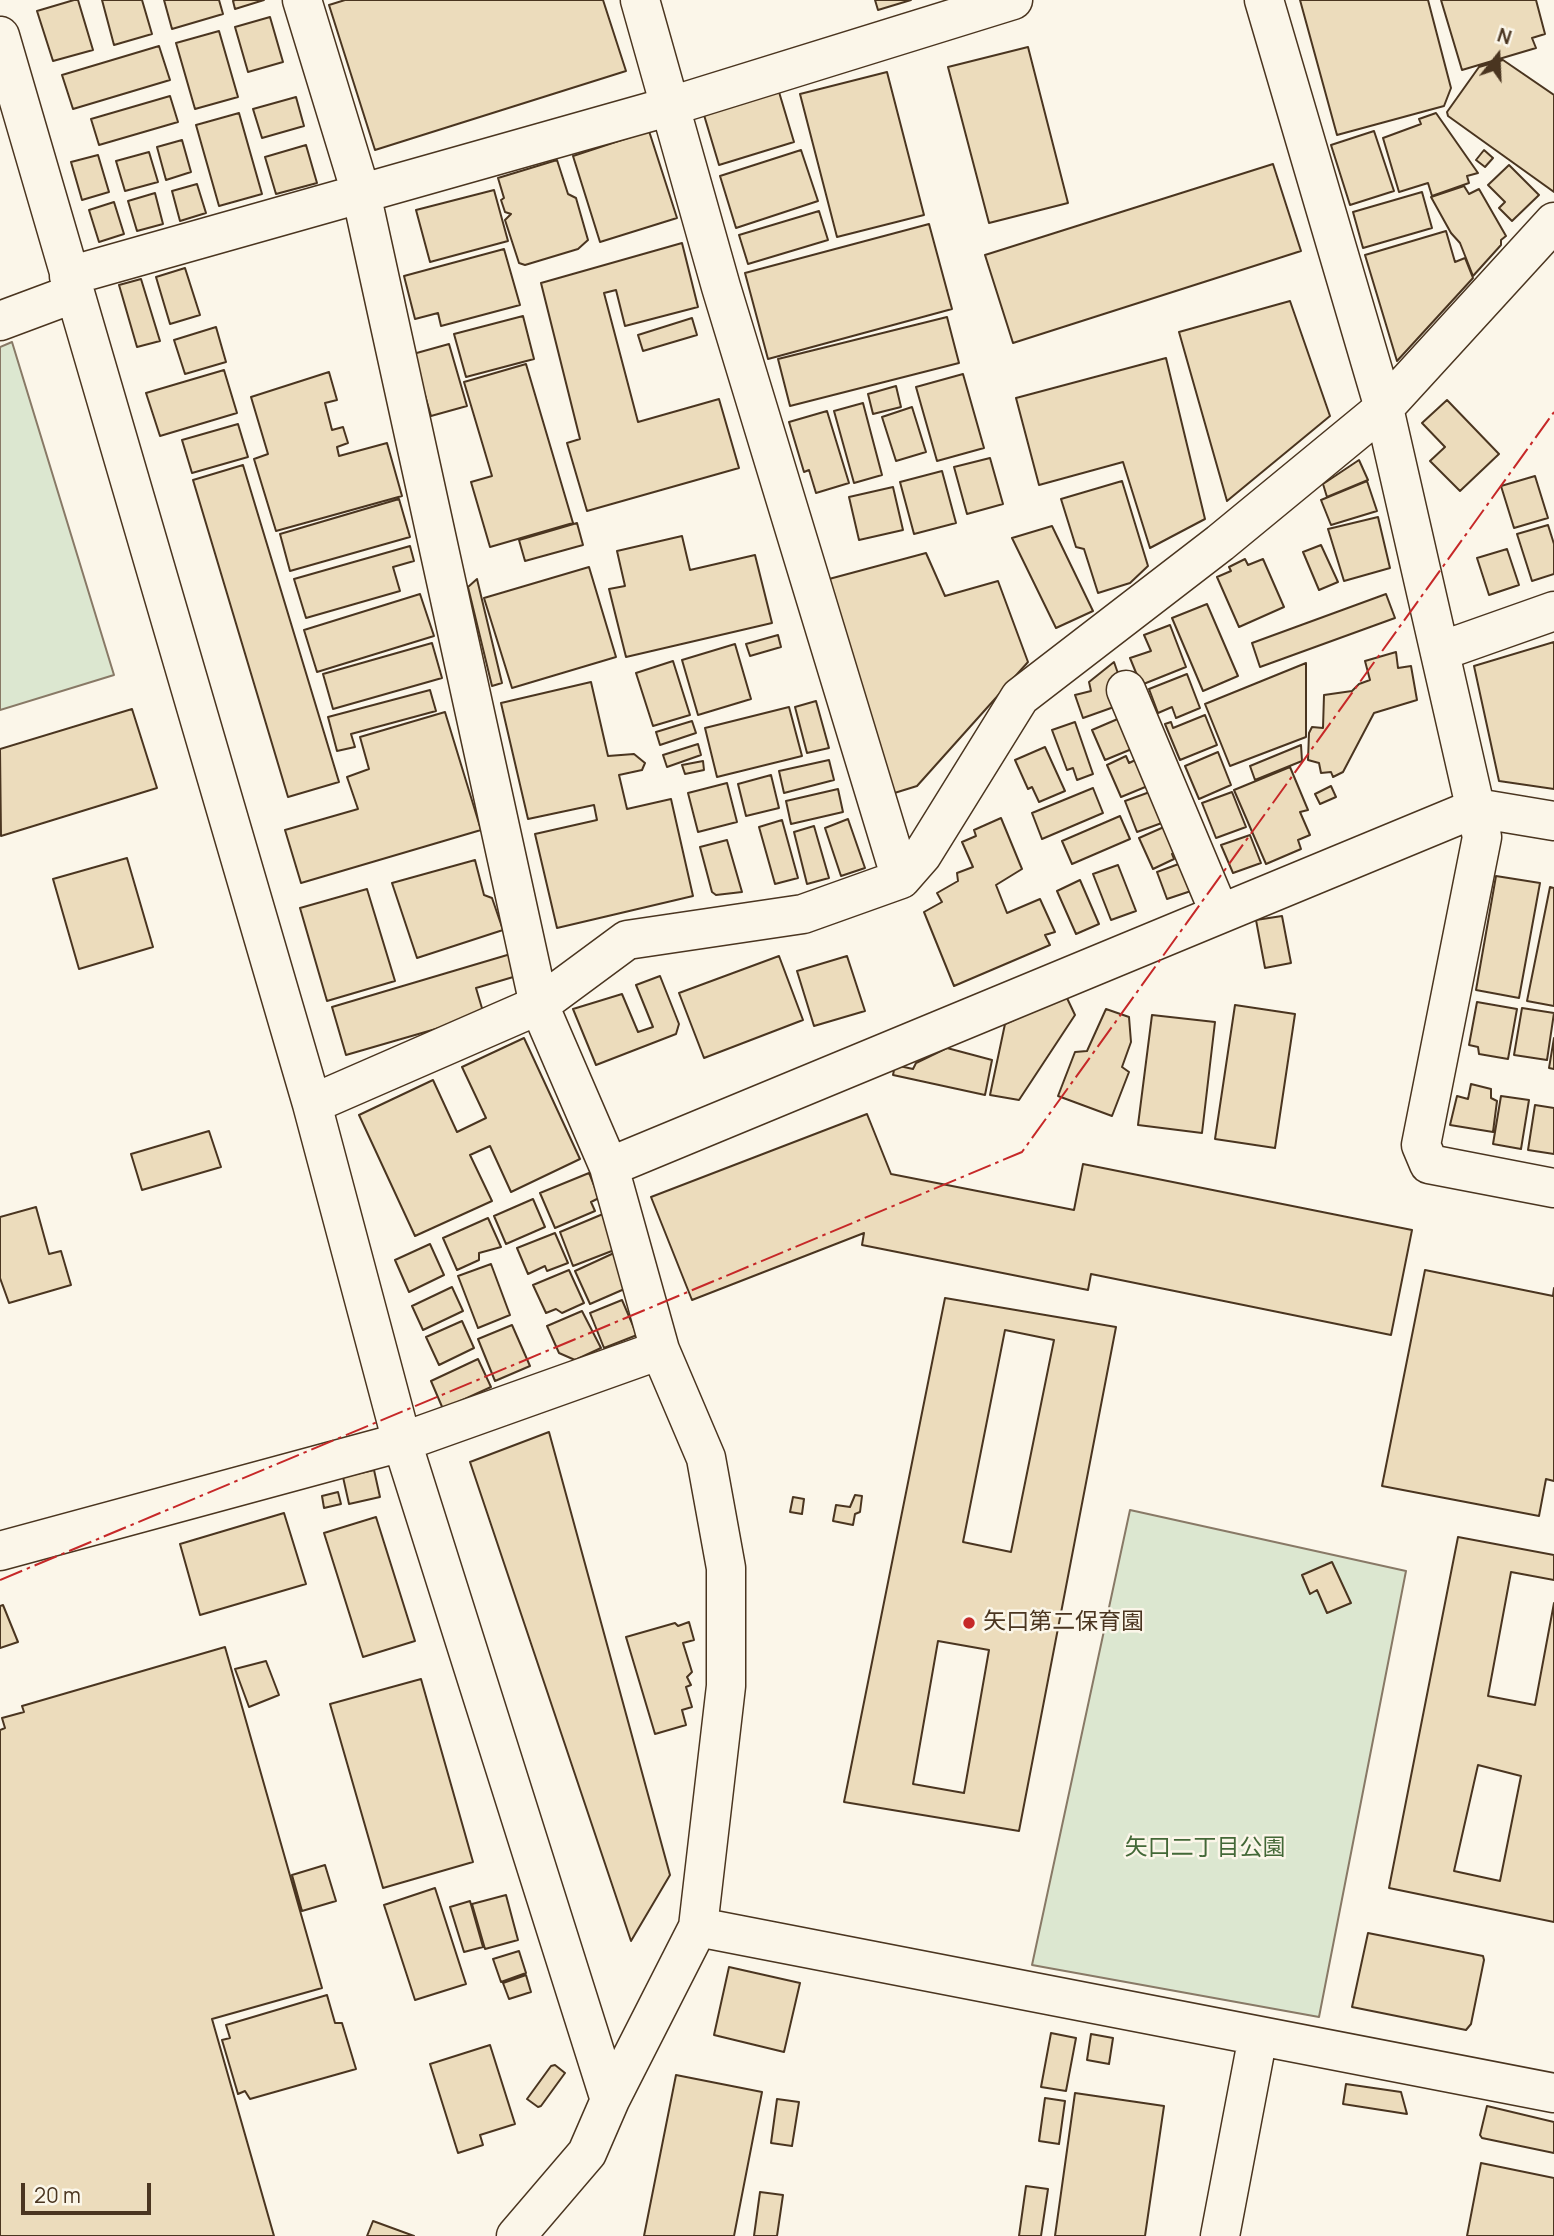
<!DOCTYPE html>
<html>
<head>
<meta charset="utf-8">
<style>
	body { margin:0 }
	#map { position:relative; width:1554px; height:2236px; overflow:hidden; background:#fbf6e9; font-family:Manrope,sans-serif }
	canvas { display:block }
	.north { position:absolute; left:1463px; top:21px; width:70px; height:70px; -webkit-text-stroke:5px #fbf6e9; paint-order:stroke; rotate:18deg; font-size:19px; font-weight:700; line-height:28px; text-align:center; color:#4a3520 }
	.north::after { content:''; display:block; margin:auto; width:24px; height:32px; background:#4a3520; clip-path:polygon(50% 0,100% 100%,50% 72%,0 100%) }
	.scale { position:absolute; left:21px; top:2183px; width:130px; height:32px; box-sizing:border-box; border:4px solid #4a3520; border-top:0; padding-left:9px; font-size:21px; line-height:24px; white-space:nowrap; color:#4a3520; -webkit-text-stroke:5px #fbf6e9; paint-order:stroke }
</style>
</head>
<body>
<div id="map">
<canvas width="1554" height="2236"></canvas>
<div class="north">N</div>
<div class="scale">20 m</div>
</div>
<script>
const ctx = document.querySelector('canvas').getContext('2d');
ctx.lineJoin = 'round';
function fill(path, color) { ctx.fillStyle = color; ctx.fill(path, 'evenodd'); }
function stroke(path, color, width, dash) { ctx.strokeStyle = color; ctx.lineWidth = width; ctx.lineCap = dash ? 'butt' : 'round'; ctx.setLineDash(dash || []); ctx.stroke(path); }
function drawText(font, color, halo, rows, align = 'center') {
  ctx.font = font + ' Manrope,"Noto Sans JP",sans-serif'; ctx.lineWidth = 5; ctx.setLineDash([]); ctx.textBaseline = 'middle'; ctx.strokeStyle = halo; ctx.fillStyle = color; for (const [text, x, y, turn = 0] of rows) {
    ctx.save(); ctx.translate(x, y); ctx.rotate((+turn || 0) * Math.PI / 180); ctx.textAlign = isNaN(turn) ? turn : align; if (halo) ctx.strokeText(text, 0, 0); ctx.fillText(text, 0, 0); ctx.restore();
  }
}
const green = new Path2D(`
	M 12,342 L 114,675 L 0,710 L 0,347 Z
	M 1130,1510 L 1406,1571 L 1319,2017 L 1032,1965 Z`);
const building = new Path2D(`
	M 74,0 L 78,0 L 93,50 L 53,61 L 37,11 Z
	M 102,0 L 142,0 L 152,34 L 114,45 Z
	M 164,0 L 219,0 L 223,14 L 172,29 Z
	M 264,0 L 235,9 L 233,1 L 235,0 Z
	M 345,0 L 603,0 L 626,71 L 375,150 L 329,5 Z
	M 875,0 L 911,0 L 878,10 Z
	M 1300,0 L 1428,0 L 1451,88 L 1444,106 L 1337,135 Z
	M 1441,0 L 1536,0 L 1545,34 L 1532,38 L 1536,48 L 1462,70 Z
	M 270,17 L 283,62 L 248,72 L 235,27 Z
	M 219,31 L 238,97 L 195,109 L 176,43 Z
	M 159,46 L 170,80 L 73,109 L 62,75 Z
	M 1028,47 L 1068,203 L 989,223 L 948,67 Z
	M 1503,60 L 1554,95 L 1554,192 L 1448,116 L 1447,112 L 1479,67 Z
	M 887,72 L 924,215 L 837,237 L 800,94 Z
	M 779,92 L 794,142 L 719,165 L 704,115 Z
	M 170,96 L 178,122 L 99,145 L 91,119 Z
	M 296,97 L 304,126 L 262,138 L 253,109 Z
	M 239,113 L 262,194 L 219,206 L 196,125 Z
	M 1436,113 L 1478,173 L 1467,176 L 1469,183 L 1432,196 L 1428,183 L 1399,192 L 1383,138 L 1421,124 L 1419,119 Z
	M 649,131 L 677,218 L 600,242 L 573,156 Z
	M 1374,131 L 1394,191 L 1350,205 L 1331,145 Z
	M 182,140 L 191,172 L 166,180 L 157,147 Z
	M 306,145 L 317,183 L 276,194 L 265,157 Z
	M 801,150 L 818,201 L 736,228 L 720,176 Z
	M 1484,150 L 1493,158 L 1485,167 L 1476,160 Z
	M 149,152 L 158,182 L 125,191 L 116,161 Z
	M 98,155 L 109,192 L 82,200 L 71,162 Z
	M 557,160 L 568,194 L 576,198 L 588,240 L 578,249 L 525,265 L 519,263 L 505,220 L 511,214 L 505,212 L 501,200 L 504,198 L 498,178 Z
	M 1273,164 L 1301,251 L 1013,343 L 985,255 Z
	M 1509,165 L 1539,195 L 1512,221 L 1499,208 L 1505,202 L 1488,185 Z
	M 197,184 L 206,213 L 180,221 L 172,191 Z
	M 1464,186 L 1469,194 L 1479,189 L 1506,236 L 1501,240 L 1501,245 L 1473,276 L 1460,243 L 1451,233 L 1431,197 Z
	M 494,190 L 508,241 L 430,262 L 416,210 Z
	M 1422,192 L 1432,228 L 1363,248 L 1353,212 Z
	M 155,193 L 163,224 L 137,231 L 128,201 Z
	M 114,202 L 124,234 L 99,242 L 89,210 Z
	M 819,211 L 828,240 L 748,264 L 739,235 Z
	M 929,224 L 952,309 L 768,359 L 745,273 Z
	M 1446,231 L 1455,262 L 1465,258 L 1473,278 L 1397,361 L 1365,255 Z
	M 682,243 L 698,307 L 625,326 L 616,290 L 604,293 L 638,422 L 719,399 L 739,468 L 587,511 L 567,443 L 580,439 L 541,283 Z
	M 504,249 L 520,305 L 441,326 L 438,313 L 415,319 L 404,276 Z
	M 185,268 L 200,315 L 170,324 L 156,277 Z
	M 141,279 L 160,341 L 137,347 L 119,285 Z
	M 1290,301 L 1330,416 L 1227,501 L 1179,332 Z
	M 523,316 L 534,359 L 466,377 L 454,334 Z
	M 947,317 L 959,363 L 790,406 L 778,359 Z
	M 692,318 L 697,335 L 643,351 L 638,335 Z
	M 216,327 L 226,362 L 185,374 L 174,340 Z
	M 449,344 L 467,406 L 431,416 L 413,354 Z
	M 1166,358 L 1205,519 L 1150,548 L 1123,462 L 1039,485 L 1016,398 Z
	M 526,364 L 573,523 L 490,547 L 471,482 L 492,476 L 464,382 Z
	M 224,370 L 237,413 L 160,436 L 146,393 Z
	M 329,372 L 337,400 L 325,403 L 332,430 L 343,427 L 348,443 L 337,447 L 339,456 L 387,443 L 402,496 L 276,531 L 254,459 L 268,454 L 251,397 Z
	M 963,374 L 984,448 L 937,461 L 916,387 Z
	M 896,386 L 901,407 L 873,414 L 868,394 Z
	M 1447,400 L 1499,454 L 1460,491 L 1430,461 L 1445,447 L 1422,423 Z
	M 863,403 L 882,475 L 854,483 L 834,411 Z
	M 912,407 L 926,452 L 896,461 L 882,417 Z
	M 827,411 L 849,483 L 816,493 L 809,470 L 804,472 L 789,422 Z
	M 238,424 L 248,457 L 192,473 L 182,440 Z
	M 990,458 L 1003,504 L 967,514 L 954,467 Z
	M 1359,460 L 1368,480 L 1327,497 L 1323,484 Z
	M 243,465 L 339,782 L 288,797 L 193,480 Z
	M 942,471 L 956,523 L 914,534 L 900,482 Z
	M 1535,476 L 1548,518 L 1514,528 L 1501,486 Z
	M 1122,481 L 1148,566 L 1130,583 L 1098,593 L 1084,549 L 1076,547 L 1061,499 Z
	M 1367,481 L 1377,511 L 1331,525 L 1321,500 Z
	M 893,487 L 903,530 L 859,540 L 849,497 Z
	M 399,499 L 410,537 L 290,571 L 280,534 Z
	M 1378,517 L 1390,568 L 1344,581 L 1328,529 Z
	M 577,523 L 583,545 L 525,561 L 519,540 Z
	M 1548,525 L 1554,544 L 1554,574 L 1532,581 L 1517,534 Z
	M 1052,526 L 1093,611 L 1056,628 L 1012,538 Z
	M 682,536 L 690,570 L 755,555 L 772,623 L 626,657 L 609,589 L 625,586 L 617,551 Z
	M 1321,545 L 1338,582 L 1319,590 L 1303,552 Z
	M 410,546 L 414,561 L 393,567 L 400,591 L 306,618 L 294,579 Z
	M 1507,549 L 1519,585 L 1489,595 L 1477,558 Z
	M 926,553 L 945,596 L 998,581 L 1028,662 L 917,786 L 888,795 L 829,579 Z
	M 1245,559 L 1248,565 L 1263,559 L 1284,607 L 1239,627 L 1217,577 L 1231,571 L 1229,567 Z
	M 589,567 L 616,657 L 512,688 L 484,598 Z
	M 477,579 L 502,683 L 492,686 L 468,587 Z
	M 420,594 L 434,636 L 317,672 L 304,630 Z
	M 1386,594 L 1395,618 L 1260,667 L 1252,643 Z
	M 1207,604 L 1238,676 L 1203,691 L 1172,618 Z
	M 1170,625 L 1186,667 L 1141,685 L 1130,658 L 1151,651 L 1144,635 Z
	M 778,635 L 781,647 L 750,656 L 746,644 Z
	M 1554,642 L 1554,789 L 1499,781 L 1474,666 Z
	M 432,643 L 442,678 L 333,709 L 323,674 Z
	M 735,644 L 751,699 L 698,715 L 682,660 Z
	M 1396,652 L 1398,668 L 1411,666 L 1417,700 L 1374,713 L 1343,772 L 1333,777 L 1331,772 L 1321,773 L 1319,763 L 1308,760 L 1309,733 L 1312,727 L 1323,728 L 1324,695 L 1352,691 L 1359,684 L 1370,680 L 1365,661 Z
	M 673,661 L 690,715 L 653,726 L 636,673 Z
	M 1114,662 L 1128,702 L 1083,718 L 1075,695 L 1091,691 L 1089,682 Z
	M 1306,663 L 1306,737 L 1230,766 L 1205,704 Z
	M 1187,674 L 1200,708 L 1176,718 L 1172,707 L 1158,713 L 1149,689 Z
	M 591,682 L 608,756 L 634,754 L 645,763 L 642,770 L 619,775 L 627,809 L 671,799 L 693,896 L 557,928 L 535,834 L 597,820 L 594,805 L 528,819 L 501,703 Z
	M 430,690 L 436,711 L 351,734 L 355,747 L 337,751 L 328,717 Z
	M 816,701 L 829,748 L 807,753 L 795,707 Z
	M 789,707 L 802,756 L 717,777 L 705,728 Z
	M 132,709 L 157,788 L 1,836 L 0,749 Z
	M 445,712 L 481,830 L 301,883 L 285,830 L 358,809 L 347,777 L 369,769 L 360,737 Z
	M 1127,715 L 1139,746 L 1105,760 L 1092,730 Z
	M 1205,715 L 1217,745 L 1180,760 L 1165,724 L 1171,722 L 1173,728 Z
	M 692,721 L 696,733 L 660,745 L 656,732 Z
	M 1075,722 L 1093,774 L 1077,780 L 1073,768 L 1067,770 L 1052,730 Z
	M 698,744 L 701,755 L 667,767 L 663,755 Z
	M 1301,745 L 1302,761 L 1255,780 L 1250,766 Z
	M 1045,747 L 1065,791 L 1039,802 L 1032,787 L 1028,789 L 1015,760 Z
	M 1218,752 L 1231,785 L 1199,799 L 1185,766 Z
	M 1126,756 L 1129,763 L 1144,756 L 1155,783 L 1121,797 L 1107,765 Z
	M 829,760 L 834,780 L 784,793 L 779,771 Z
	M 703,761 L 704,770 L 685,774 L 682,765 Z
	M 1290,767 L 1308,810 L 1300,812 L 1310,835 L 1298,840 L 1301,849 L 1266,864 L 1234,790 Z
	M 771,775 L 779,808 L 746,816 L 738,784 Z
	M 727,783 L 737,822 L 698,832 L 688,793 Z
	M 1331,786 L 1336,797 L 1320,804 L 1315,794 Z
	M 1093,788 L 1103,813 L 1042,839 L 1032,813 Z
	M 838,789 L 843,812 L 791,824 L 786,801 Z
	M 1158,789 L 1170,820 L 1137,832 L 1125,801 Z
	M 1232,792 L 1246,827 L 1216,838 L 1202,803 Z
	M 1120,816 L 1130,839 L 1072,864 L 1062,841 Z
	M 1001,818 L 1022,869 L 996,885 L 1007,913 L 1040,899 L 1055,932 L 1045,935 L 1050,945 L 954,986 L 924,912 L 942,902 L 937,893 L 958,881 L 957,873 L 973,867 L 962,842 L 976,836 L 974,830 Z
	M 848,819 L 865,868 L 841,876 L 825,828 Z
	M 782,820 L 798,878 L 775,884 L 759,827 Z
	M 1173,823 L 1184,849 L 1172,854 L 1174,859 L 1153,869 L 1139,838 Z
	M 814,826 L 829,878 L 807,884 L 794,832 Z
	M 1250,835 L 1261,863 L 1233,873 L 1221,845 Z
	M 727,840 L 742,892 L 716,895 L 712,892 L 700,847 Z
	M 127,858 L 153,947 L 79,969 L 53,879 Z
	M 475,860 L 484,895 L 492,898 L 503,930 L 417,958 L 392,883 Z
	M 1184,862 L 1194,890 L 1167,899 L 1157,872 Z
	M 1118,865 L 1136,911 L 1111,920 L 1093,874 Z
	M 1496,876 L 1540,883 L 1519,998 L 1476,990 Z
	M 1080,880 L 1099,924 L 1076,934 L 1057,891 Z
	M 1550,887 L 1554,888 L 1554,1006 L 1527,1001 Z
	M 367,889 L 395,981 L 327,1001 L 300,908 Z
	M 1282,916 L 1291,963 L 1265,968 L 1256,920 Z
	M 514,953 L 520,975 L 476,988 L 484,1015 L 346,1055 L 332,1007 Z
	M 779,956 L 803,1020 L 704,1058 L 679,993 Z
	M 847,956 L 865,1011 L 814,1026 L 797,971 Z
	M 660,976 L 679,1024 L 676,1034 L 596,1065 L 573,1009 L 622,994 L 638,1032 L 653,1027 L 636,985 Z
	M 1066,996 L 1075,1015 L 1019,1100 L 990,1095 L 1005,1024 Z
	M 1477,1002 L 1517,1009 L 1508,1059 L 1479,1054 L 1478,1047 L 1469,1045 Z
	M 1235,1005 L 1295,1014 L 1275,1148 L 1215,1139 Z
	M 1522,1008 L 1554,1013 L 1547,1060 L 1514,1055 Z
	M 1106,1009 L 1129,1017 L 1131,1042 L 1122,1067 L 1129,1072 L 1112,1116 L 1058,1096 L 1075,1052 L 1087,1051 Z
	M 1152,1015 L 1215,1022 L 1202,1133 L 1138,1125 Z
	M 524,1038 L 580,1159 L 511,1192 L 490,1146 L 470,1155 L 492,1201 L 415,1236 L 359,1115 L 433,1080 L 457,1132 L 486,1118 L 462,1067 Z
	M 1554,1038 L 1554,1069 L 1549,1068 Z
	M 947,1048 L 992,1060 L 985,1095 L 893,1075 L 895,1065 L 913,1069 L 916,1063 Z
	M 1471,1084 L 1491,1089 L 1491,1098 L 1497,1101 L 1493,1132 L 1450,1125 L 1457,1096 L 1468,1099 Z
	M 1501,1096 L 1529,1100 L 1521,1149 L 1493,1144 Z
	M 1535,1105 L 1554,1108 L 1554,1154 L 1528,1150 Z
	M 867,1114 L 891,1174 L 1074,1210 L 1083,1164 L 1412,1230 L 1391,1335 L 1091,1274 L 1088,1290 L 862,1245 L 864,1233 L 692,1300 L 651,1197 Z
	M 209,1131 L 221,1167 L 142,1190 L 131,1154 Z
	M 589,1173 L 599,1198 L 591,1202 L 595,1211 L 555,1228 L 540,1193 Z
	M 533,1199 L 545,1227 L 506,1244 L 494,1216 Z
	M 36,1207 L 49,1254 L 61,1251 L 71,1285 L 9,1303 L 0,1278 L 0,1217 Z
	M 603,1214 L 617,1249 L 573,1266 L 560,1232 Z
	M 488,1218 L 501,1247 L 479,1253 L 479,1260 L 457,1270 L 443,1238 Z
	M 555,1233 L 568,1263 L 547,1271 L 545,1266 L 528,1274 L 517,1248 Z
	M 430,1244 L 444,1275 L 409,1292 L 395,1260 Z
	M 614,1253 L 629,1287 L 590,1304 L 575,1271 Z
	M 491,1264 L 510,1315 L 478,1328 L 458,1276 Z
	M 569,1270 L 584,1303 L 562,1313 L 556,1309 L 546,1313 L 533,1285 Z
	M 1425,1270 L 1553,1296 L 1554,1288 L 1554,1481 L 1546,1479 L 1539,1516 L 1382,1486 Z
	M 452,1287 L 463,1311 L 423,1330 L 412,1306 Z
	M 945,1298 L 1116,1327 L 1019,1831 L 844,1802 ZM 1005,1330 L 1054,1340 L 1011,1552 L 963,1542 ZM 938,1641 L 989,1650 L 964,1793 L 913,1784 Z
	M 622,1300 L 637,1335 L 604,1348 L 590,1313 Z
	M 582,1311 L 601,1348 L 575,1360 L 559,1353 L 547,1326 Z
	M 462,1321 L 474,1348 L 439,1365 L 426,1337 Z
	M 512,1325 L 530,1366 L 495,1381 L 478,1339 Z
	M 478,1359 L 491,1387 L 443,1409 L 431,1381 Z
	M 549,1432 L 670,1875 L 631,1941 L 470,1462 Z
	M 374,1470 L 380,1497 L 349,1504 L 343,1477 Z
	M 338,1492 L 341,1504 L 324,1508 L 322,1496 Z
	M 855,1495 L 862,1496 L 860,1512 L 855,1514 L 853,1525 L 833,1521 L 836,1505 L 850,1507 Z
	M 793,1497 L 804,1499 L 802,1514 L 790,1512 Z
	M 284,1513 L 306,1584 L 200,1615 L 180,1544 Z
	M 376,1517 L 415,1641 L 363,1657 L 324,1533 Z
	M 1458,1537 L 1554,1555 L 1554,1580 L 1511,1572 L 1488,1696 L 1535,1705 L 1554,1603 L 1554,1922 L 1389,1888 ZM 1478,1765 L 1521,1776 L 1500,1881 L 1454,1871 Z
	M 1332,1562 L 1351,1603 L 1327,1613 L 1317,1590 L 1310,1594 L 1302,1575 Z
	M 3,1605 L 18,1642 L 0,1648 L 0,1606 Z
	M 689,1622 L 694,1640 L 683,1643 L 692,1672 L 687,1677 L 691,1685 L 686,1687 L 692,1707 L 682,1710 L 686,1725 L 655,1734 L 626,1637 L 675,1623 L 678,1626 Z
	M 225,1647 L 322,1988 L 212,2019 L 274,2236 L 0,2236 L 0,1730 L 5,1728 L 2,1718 L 24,1712 L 22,1706 Z
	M 266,1661 L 279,1695 L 249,1707 L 235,1669 Z
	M 421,1679 L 473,1862 L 383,1888 L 330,1704 Z
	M 325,1865 L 336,1901 L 302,1911 L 292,1875 Z
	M 435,1888 L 466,1984 L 415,2000 L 384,1905 Z
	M 506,1895 L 518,1940 L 485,1949 L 472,1904 Z
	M 470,1901 L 483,1947 L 464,1952 L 450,1907 Z
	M 1368,1933 L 1483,1956 L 1484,1960 L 1471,2024 L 1466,2030 L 1352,2007 Z
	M 519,1951 L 526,1973 L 501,1982 L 493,1959 Z
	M 729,1967 L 800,1983 L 784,2052 L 714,2035 Z
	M 526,1975 L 531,1992 L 509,1999 L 503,1983 Z
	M 327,1995 L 335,2023 L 342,2023 L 356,2069 L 250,2099 L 245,2091 L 238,2094 L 222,2040 L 230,2038 L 226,2025 Z
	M 1051,2033 L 1076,2038 L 1066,2091 L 1041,2087 Z
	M 1091,2034 L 1113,2038 L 1109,2064 L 1087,2060 Z
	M 490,2045 L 515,2124 L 480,2135 L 483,2145 L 458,2153 L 430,2064 Z
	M 555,2065 L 565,2073 L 541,2106 L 538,2107 L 527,2099 L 551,2066 Z
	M 676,2075 L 762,2092 L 734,2236 L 644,2236 Z
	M 1346,2084 L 1401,2092 L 1407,2114 L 1343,2104 Z
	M 1075,2093 L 1164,2106 L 1145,2236 L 1055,2236 Z
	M 1045,2098 L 1065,2101 L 1059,2144 L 1039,2141 Z
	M 777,2099 L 799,2102 L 792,2146 L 771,2143 Z
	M 1487,2106 L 1554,2122 L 1554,2153 L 1482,2138 L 1480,2135 Z
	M 1481,2163 L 1554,2178 L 1554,2236 L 1467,2236 Z
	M 1026,2186 L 1048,2189 L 1041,2236 L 1019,2236 Z
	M 760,2192 L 783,2195 L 777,2236 L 754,2236 Z
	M 373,2221 L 414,2236 L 367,2236 Z`);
const minor = new Path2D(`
	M 302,0 L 361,193 L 539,1005 L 609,1167 L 660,1350 L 706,1458 L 726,1568 L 726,1686 L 698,1927 L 610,2100 L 587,2153 L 516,2236
	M 640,0 L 721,287 L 901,879
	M 1264,0 L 1384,408 L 1482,837 L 1421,1145 L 1429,1164 L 1554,1188
	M 0,36 L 312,1104 L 402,1442 L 610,2100
	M 69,276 L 671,106 L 1013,0
	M 0,321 L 75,293
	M 1441,651 L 1554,611
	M 1126,690 L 1220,914
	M 312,1104 L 539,1005 L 627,940 L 803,914 L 901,879 L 922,855 L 1020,697 L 1220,543 L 1384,408 L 1554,222
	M 609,1167 L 1476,808 L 1554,821
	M 0,1551 L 402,1442 L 660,1350
	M 698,1927 L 1554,2093
	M 1220,2236 L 1258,2036`);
const power = new Path2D(`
	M 0,1580 L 1022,1152 L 1554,412`);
const markers = [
	[969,1623,7,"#c62828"]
];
const poiNames = [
	["矢口第二保育園",983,1623]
];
const parkNames = [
	["矢口二丁目公園",1205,1849]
];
fill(green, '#dce7d0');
stroke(green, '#887966', 2);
fill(building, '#ecdcbc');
stroke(building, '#4a3520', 2);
stroke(minor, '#4a3520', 41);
stroke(minor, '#fbf6e9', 38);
stroke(power, '#c62828', 2, [24, 5, 3.5, 5]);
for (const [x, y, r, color] of markers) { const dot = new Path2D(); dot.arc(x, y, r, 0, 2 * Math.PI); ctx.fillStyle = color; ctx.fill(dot); stroke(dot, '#fbf6e9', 2.5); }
drawText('23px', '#4a3520', '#fbf6e9', poiNames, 'left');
drawText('23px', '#436837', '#fbf6e9', parkNames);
</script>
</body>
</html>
